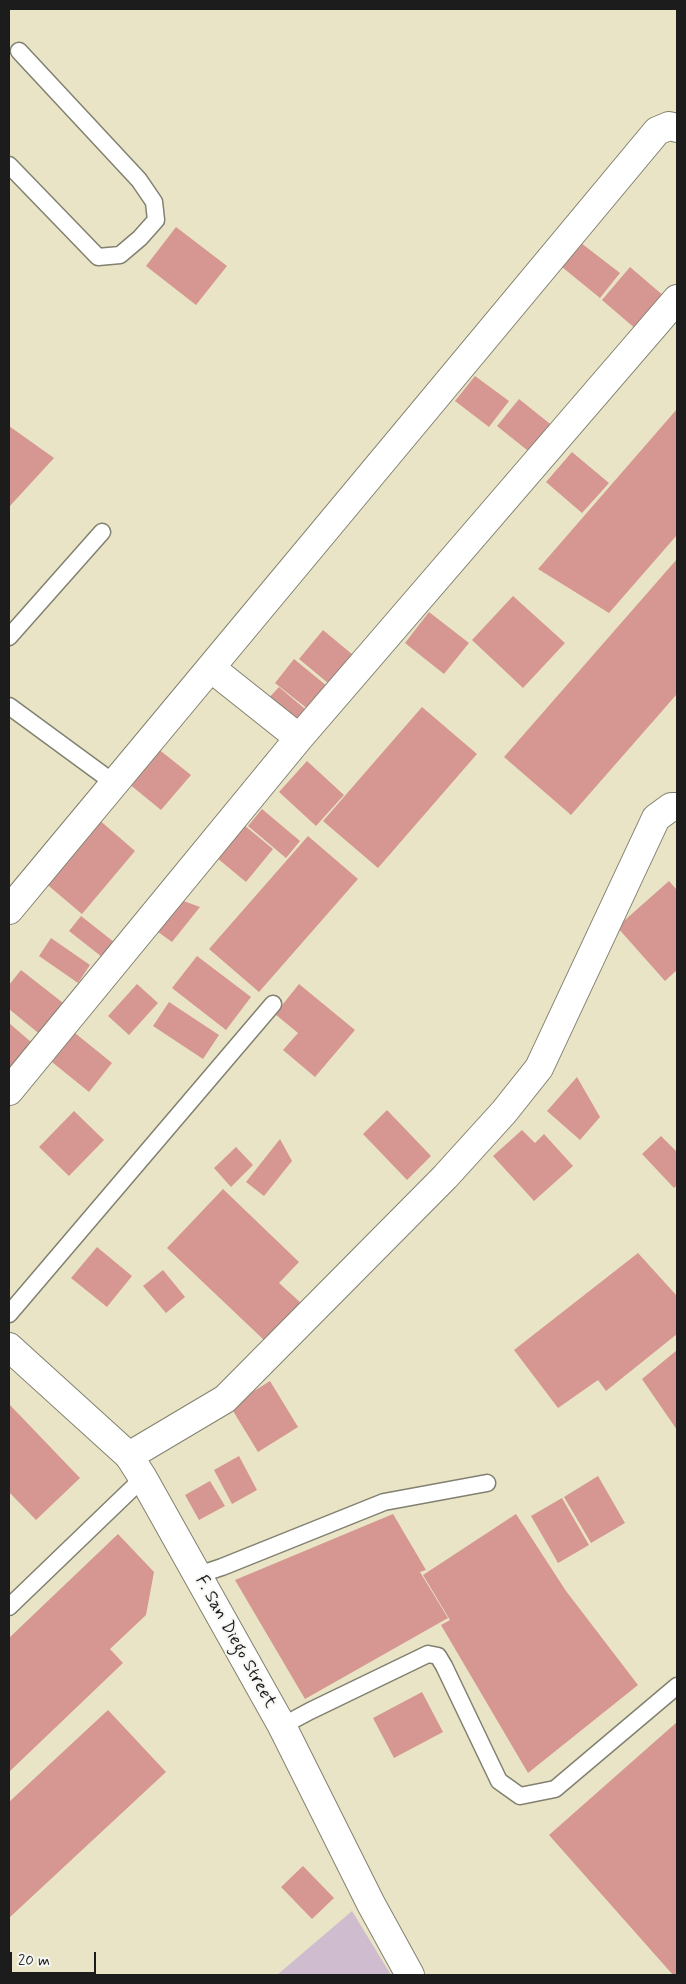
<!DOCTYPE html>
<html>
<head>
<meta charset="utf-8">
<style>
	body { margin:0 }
	#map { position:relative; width:686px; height:1984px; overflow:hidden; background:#e9e4c5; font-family:Mynerve,sans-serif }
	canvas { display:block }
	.frame { position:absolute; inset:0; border:10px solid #1c1c1c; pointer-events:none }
	.scale { position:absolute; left:10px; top:1952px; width:86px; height:22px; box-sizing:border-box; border:2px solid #1c1c1c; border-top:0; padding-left:6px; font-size:15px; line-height:18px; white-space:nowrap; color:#1c1c1c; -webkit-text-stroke:4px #f6f6f2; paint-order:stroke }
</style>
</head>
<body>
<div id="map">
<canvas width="686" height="1984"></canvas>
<div class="frame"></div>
<div class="scale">20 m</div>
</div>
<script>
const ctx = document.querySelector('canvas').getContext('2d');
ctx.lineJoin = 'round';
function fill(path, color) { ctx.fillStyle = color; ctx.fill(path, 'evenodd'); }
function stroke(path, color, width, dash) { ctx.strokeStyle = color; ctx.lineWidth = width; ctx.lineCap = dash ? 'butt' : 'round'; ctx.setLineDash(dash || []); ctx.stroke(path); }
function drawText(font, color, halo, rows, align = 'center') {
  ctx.font = font + ' Mynerve,sans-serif'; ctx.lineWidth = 4; ctx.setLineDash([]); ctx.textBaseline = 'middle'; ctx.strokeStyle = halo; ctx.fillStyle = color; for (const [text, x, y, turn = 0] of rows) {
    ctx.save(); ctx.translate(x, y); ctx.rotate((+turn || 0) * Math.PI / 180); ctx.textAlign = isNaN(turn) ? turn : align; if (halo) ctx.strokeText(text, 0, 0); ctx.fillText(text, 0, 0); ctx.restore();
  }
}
const industrial = new Path2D(`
	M 352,1911 L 391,1975 L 277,1975 Z`);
const building = new Path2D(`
	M 176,227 L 227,266 L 196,305 L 146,266 Z
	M 581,243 L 620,273 L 600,298 L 562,267 Z
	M 630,267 L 665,297 L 637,330 L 602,300 Z
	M 475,376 L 509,401 L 489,427 L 455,401 Z
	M 519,399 L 554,427 L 532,454 L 497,426 Z
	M 677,409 L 677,535 L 609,613 L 538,569 Z
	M 9,426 L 54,458 L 9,507 Z
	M 572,452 L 609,483 L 582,513 L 546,482 Z
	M 677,559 L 677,694 L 571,815 L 504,757 Z
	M 513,596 L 565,643 L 523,688 L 472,640 Z
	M 429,612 L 469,643 L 444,674 L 405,643 Z
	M 323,630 L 359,660 L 334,688 L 299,659 Z
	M 294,659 L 333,691 L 314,714 L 275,683 Z
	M 279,687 L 311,714 L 297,729 L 265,702 Z
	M 422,707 L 477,754 L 378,868 L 323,821 Z
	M 157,748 L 191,775 L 161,810 L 128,783 Z
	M 307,761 L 344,795 L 316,826 L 279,792 Z
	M 262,809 L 300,841 L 286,858 L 248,826 Z
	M 97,818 L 135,851 L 82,914 L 43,881 Z
	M 244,825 L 273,849 L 246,882 L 217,858 Z
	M 308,836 L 358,879 L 259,992 L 209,949 Z
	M 669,881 L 677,890 L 677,970 L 665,981 L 617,927 Z
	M 178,899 L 200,907 L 172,942 L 154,929 Z
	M 81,916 L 119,946 L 107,961 L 69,931 Z
	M 51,938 L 90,965 L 78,983 L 39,956 Z
	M 197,956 L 251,997 L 226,1030 L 172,988 Z
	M 21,970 L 67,1006 L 42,1036 L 9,1009 L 9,985 Z
	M 137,984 L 158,1003 L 129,1035 L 108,1016 Z
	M 299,984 L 355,1030 L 315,1077 L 283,1050 L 298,1033 L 275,1014 Z
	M 169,1002 L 219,1035 L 203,1059 L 153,1026 Z
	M 9,1023 L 38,1048 L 9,1074 Z
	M 75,1033 L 112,1063 L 89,1092 L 52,1062 Z
	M 577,1077 L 600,1117 L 580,1140 L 547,1111 Z
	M 387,1110 L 431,1156 L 407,1180 L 363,1134 Z
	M 74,1111 L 104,1140 L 69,1176 L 39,1147 Z
	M 522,1130 L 535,1143 L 544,1134 L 573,1166 L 534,1201 L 493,1156 Z
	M 661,1136 L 677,1152 L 677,1185 L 674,1188 L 642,1154 Z
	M 280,1139 L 292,1161 L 264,1196 L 246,1182 Z
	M 236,1147 L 253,1165 L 231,1187 L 214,1168 Z
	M 223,1189 L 299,1262 L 279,1283 L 301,1303 L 265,1341 L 167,1248 Z
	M 97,1247 L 132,1276 L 107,1307 L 71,1278 Z
	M 638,1253 L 677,1296 L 677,1334 L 606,1391 L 598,1380 L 558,1408 L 514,1350 Z
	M 163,1270 L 185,1297 L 166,1313 L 143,1286 Z
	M 677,1350 L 677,1430 L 642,1379 Z
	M 270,1381 L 298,1427 L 258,1452 L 230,1406 Z
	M 9,1404 L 80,1478 L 36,1520 L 9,1492 Z
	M 239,1456 L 257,1490 L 232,1504 L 214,1470 Z
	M 598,1476 L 625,1523 L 591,1543 L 564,1497 Z
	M 210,1481 L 225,1506 L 199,1520 L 185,1495 Z
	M 562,1498 L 589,1545 L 558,1563 L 531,1516 Z
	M 393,1514 L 426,1570 L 420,1572 L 448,1618 L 305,1699 L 235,1580 Z
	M 516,1514 L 566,1591 L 638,1685 L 528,1773 L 441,1625 L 450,1620 L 423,1575 Z
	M 118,1534 L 154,1572 L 146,1615 L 110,1649 L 123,1663 L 9,1772 L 9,1638 Z
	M 422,1692 L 443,1732 L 394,1758 L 373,1718 Z
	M 108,1710 L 166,1772 L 9,1918 L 9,1802 Z
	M 677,1722 L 677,1975 L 673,1975 L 549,1835 Z
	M 303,1866 L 334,1898 L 312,1919 L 281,1887 Z`);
const service = new Path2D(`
	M 9,165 L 98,257 L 120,255 L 140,238 L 156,220 L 154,202 L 139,180 L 19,51
	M 9,637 L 102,532
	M 9,706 L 114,783
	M 9,1314 L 273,1004
	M 198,1575 L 222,1567 L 384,1502 L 487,1483
	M 9,1607 L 143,1478
	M 282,1726 L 310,1711 L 428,1654 L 438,1656 L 444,1666 L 499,1781 L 520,1796 L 555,1789 L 677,1686`);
const minor = new Path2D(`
	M 211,668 L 299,738
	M 9,910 L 657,131 L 669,126 L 677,128
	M 9,1091 L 299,738 L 677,299
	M 129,1456 L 225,1399 L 445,1177 L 504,1112 L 539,1068 L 656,818 L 671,807 L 677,807`);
const tertiary = new Path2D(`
	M 9,1347 L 129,1456 L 143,1478 L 282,1726 L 371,1904 L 410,1975`);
const streetNames = [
	["F. San Diego Street",235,1642,61]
];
fill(industrial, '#cfbdcf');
fill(building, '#d69793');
stroke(service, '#828070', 19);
stroke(minor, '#828070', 30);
stroke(tertiary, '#828070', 30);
stroke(service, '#fff', 16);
stroke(minor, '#fff', 28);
stroke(tertiary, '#fff', 28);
drawText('18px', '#1c1c1c', '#f6f6f2', streetNames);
</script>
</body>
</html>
